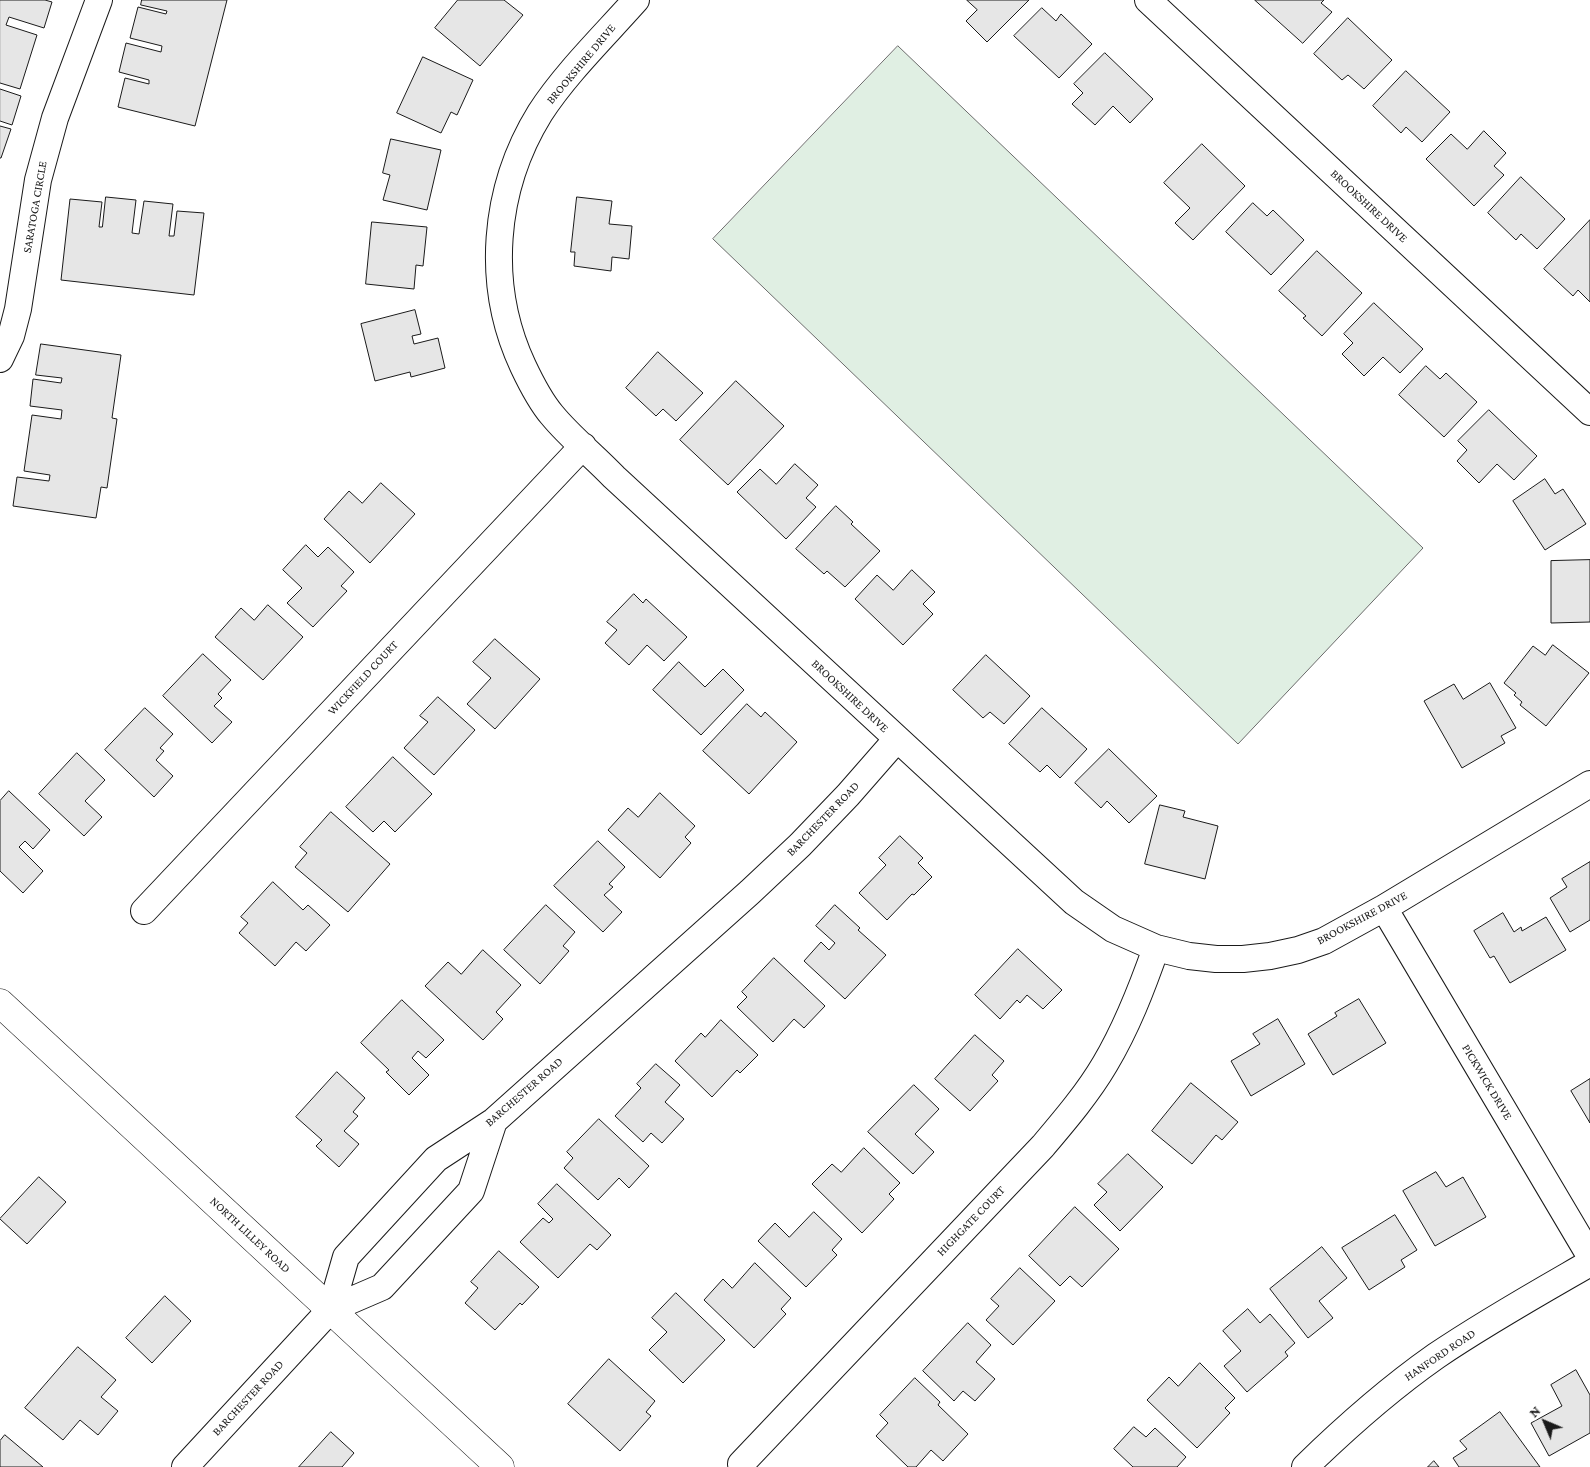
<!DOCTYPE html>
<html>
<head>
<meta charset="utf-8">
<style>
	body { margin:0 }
	#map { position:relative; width:1590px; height:1467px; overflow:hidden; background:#fff; font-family:"Crimson Pro",serif }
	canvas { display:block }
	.north { position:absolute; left:1520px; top:1397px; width:50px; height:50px; -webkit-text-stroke:4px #fff; paint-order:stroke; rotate:315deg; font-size:14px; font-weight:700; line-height:20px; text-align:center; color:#1a1a1a }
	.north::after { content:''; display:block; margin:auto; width:18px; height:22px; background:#1a1a1a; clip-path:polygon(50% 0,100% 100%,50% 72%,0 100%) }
</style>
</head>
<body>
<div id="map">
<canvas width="1590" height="1467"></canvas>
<div class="north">N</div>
</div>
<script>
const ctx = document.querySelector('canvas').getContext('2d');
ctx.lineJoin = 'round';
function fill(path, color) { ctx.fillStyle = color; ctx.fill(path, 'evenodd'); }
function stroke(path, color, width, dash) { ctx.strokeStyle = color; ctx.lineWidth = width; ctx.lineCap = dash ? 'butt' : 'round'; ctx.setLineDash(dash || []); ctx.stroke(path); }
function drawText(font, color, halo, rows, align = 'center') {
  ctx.font = font + ' "Crimson Pro",serif'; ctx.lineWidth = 4; ctx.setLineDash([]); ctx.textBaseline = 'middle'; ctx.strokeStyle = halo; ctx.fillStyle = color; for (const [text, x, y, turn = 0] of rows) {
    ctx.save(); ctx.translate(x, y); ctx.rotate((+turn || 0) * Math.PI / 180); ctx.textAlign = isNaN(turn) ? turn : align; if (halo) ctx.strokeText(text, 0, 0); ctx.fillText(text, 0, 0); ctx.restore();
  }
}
const green = new Path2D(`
	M 898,46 L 1423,548 L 1238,744 L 713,239 Z`);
const building = new Path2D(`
	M 0,0 L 45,0 L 52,2 L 44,28 L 9,17 L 6,25 L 37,35 L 20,89 L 0,83 Z
	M 142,0 L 227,0 L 195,126 L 118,107 L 125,78 L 149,84 L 149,80 L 119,72 L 126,43 L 161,52 L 162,46 L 130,38 L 138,7 L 166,14 L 167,11 L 141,5 Z
	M 458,0 L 504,0 L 523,15 L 480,66 L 435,28 Z
	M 967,0 L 1029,0 L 987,42 L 966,21 L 977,10 Z
	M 1255,0 L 1324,0 L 1321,3 L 1332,12 L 1303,43 Z
	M 1042,8 L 1056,21 L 1061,14 L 1092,44 L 1059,78 L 1014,36 Z
	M 1348,18 L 1392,60 L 1364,89 L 1348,75 L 1342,80 L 1314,54 Z
	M 1105,53 L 1153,99 L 1130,123 L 1113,106 L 1095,125 L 1072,104 L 1083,93 L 1074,84 Z
	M 423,57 L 473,80 L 457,115 L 451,112 L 441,133 L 397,113 Z
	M 1406,71 L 1450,112 L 1422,142 L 1406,127 L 1401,133 L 1373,106 Z
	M 0,89 L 21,96 L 12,125 L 0,121 Z
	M 0,126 L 11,129 L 1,158 L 0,158 Z
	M 1484,131 L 1506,153 L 1494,166 L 1504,175 L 1474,206 L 1426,159 L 1451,134 L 1467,149 Z
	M 391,139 L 441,150 L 427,210 L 383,200 L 390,175 L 383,173 Z
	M 1202,144 L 1245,186 L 1193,240 L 1175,223 L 1190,208 L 1164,183 Z
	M 1521,177 L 1565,219 L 1537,249 L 1521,234 L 1516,240 L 1488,213 Z
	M 106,197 L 136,200 L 132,233 L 139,234 L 144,201 L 173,204 L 169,236 L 174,236 L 177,211 L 204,213 L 194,295 L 61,280 L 70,199 L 102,202 L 99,227 L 102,227 Z
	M 577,197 L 612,201 L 609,224 L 632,226 L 629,259 L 612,257 L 611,271 L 574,266 L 575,252 L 571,252 Z
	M 1253,203 L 1267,216 L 1273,210 L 1304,240 L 1271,275 L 1226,232 Z
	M 1590,220 L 1590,302 L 1578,290 L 1573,296 L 1544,269 Z
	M 372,222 L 427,227 L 423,266 L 416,265 L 414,289 L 366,284 Z
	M 1317,251 L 1362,293 L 1322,336 L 1303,318 L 1306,316 L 1279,291 Z
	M 1374,303 L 1423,349 L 1400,373 L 1383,357 L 1364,376 L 1342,354 L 1353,343 L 1344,334 Z
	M 415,310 L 421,334 L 412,336 L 414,344 L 438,338 L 445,368 L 411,377 L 410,372 L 375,381 L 361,324 Z
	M 41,344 L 121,355 L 112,418 L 117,419 L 107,488 L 101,487 L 96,518 L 13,506 L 17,477 L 49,481 L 50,475 L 24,471 L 32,415 L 61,419 L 62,410 L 30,406 L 33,379 L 61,383 L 62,378 L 36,375 Z
	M 658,352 L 703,393 L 676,421 L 663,409 L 656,416 L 626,388 Z
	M 1426,366 L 1440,379 L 1446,373 L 1477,402 L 1444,437 L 1399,395 Z
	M 736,381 L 784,426 L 728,485 L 680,440 Z
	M 1489,410 L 1537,456 L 1514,480 L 1497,464 L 1479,483 L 1457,461 L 1467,450 L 1458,441 Z
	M 795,464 L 818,485 L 806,498 L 816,507 L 786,539 L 737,492 L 760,469 L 776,484 Z
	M 1545,479 L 1555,494 L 1563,489 L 1586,524 L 1545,550 L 1513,501 Z
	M 381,483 L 415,514 L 370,563 L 324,519 L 349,491 L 362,503 Z
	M 836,506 L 853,522 L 851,524 L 880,551 L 845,587 L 827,571 L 824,574 L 796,549 Z
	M 306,545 L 318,557 L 328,547 L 354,572 L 341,586 L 347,591 L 313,627 L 287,603 L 302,588 L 283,570 Z
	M 1590,560 L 1590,622 L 1551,623 L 1551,561 Z
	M 912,570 L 935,592 L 923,604 L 933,614 L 903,645 L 855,599 L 877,575 L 893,590 Z
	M 634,594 L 643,603 L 646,599 L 687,637 L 664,661 L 647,645 L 629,665 L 605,643 L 617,630 L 607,622 Z
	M 268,605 L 303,637 L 263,680 L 215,637 L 241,608 L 254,620 Z
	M 495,639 L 540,679 L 495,729 L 467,704 L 491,678 L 473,662 Z
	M 1553,645 L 1589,673 L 1546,726 L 1520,705 L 1522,702 L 1514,695 L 1516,693 L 1504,683 L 1533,646 L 1545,655 Z
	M 203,654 L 231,680 L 218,694 L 222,698 L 214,706 L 232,722 L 212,743 L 163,696 Z
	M 986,655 L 1030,696 L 1004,724 L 990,712 L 983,718 L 953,690 Z
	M 679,662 L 705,687 L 723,669 L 744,690 L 701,735 L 653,690 Z
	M 1490,683 L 1516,728 L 1501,736 L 1505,743 L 1462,768 L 1424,701 L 1454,684 L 1463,699 Z
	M 438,697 L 475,730 L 434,775 L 404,748 L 428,722 L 420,716 Z
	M 747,704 L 761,717 L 765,712 L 797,742 L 749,794 L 703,751 Z
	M 145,708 L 173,734 L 160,748 L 164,751 L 156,760 L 173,776 L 154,797 L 105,750 Z
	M 1042,708 L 1087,749 L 1060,778 L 1047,765 L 1040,772 L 1009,744 Z
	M 1109,749 L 1157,796 L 1129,823 L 1107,801 L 1101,808 L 1075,783 Z
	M 77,753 L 105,780 L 85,801 L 102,817 L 84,836 L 39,794 Z
	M 393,757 L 432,794 L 395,832 L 384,821 L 373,832 L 346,807 Z
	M 9,791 L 50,830 L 33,849 L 25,841 L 19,847 L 43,871 L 23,893 L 0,871 L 0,801 Z
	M 660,793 L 695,826 L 685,837 L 691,843 L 660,878 L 608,830 L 628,808 L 638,817 Z
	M 1160,805 L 1185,811 L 1183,817 L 1218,826 L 1205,879 L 1145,864 Z
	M 331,812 L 390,864 L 348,912 L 295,867 L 307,853 L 300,847 Z
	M 900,836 L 923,858 L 918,863 L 932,877 L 914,895 L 912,894 L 887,920 L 859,893 L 886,865 L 879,858 Z
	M 598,841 L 625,867 L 609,884 L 613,887 L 604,895 L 622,912 L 603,932 L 554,886 Z
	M 1590,862 L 1590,920 L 1570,932 L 1550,898 L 1567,887 L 1562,879 Z
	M 273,882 L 303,910 L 308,905 L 330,925 L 306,951 L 296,942 L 275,966 L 239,933 L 248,923 L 241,917 Z
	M 546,905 L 575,932 L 563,946 L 569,951 L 540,984 L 504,950 Z
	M 835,905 L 860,928 L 858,930 L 886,955 L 845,999 L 804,961 L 821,942 L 829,950 L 835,943 L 816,926 Z
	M 1503,913 L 1514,932 L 1521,927 L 1522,931 L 1546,917 L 1566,950 L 1510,983 L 1494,956 L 1490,958 L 1474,931 Z
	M 1018,949 L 1062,990 L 1043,1009 L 1027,995 L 1020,1003 L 1017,1000 L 1000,1019 L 975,995 Z
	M 483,950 L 521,985 L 496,1012 L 503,1019 L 483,1040 L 425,986 L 448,962 L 461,974 Z
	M 774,958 L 825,1006 L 804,1028 L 794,1019 L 773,1042 L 737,1007 L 747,997 L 742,992 Z
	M 1359,999 L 1386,1043 L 1333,1075 L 1308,1034 L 1337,1016 L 1335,1013 Z
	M 402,1000 L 444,1040 L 426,1058 L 418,1051 L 412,1058 L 429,1075 L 409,1095 L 386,1072 L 389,1070 L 361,1043 Z
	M 1278,1019 L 1305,1064 L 1251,1096 L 1231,1061 L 1260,1044 L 1253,1034 Z
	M 721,1020 L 758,1055 L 740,1073 L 737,1070 L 712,1097 L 675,1061 L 701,1033 L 705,1037 Z
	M 975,1035 L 1004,1061 L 992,1075 L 998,1081 L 970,1111 L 935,1079 Z
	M 656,1064 L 680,1085 L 665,1102 L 684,1119 L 662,1143 L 651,1133 L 643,1142 L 615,1116 L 641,1088 L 637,1084 Z
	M 337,1072 L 365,1098 L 353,1112 L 358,1116 L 344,1131 L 359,1144 L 339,1167 L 316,1146 L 322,1140 L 296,1117 Z
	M 1590,1079 L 1590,1123 L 1571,1091 Z
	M 1191,1083 L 1238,1122 L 1222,1140 L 1216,1135 L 1192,1164 L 1152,1131 Z
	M 914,1085 L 939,1109 L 915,1134 L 934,1152 L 913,1174 L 868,1132 Z
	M 599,1119 L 649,1166 L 629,1188 L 619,1178 L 598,1200 L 564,1168 L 573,1158 L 567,1152 Z
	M 864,1148 L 900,1183 L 889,1194 L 894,1199 L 862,1233 L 812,1184 L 832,1164 L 841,1172 Z
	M 1128,1154 L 1163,1187 L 1120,1231 L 1094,1205 L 1107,1192 L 1098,1184 Z
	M 1436,1172 L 1446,1187 L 1463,1177 L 1486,1217 L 1435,1246 L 1403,1191 Z
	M 39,1177 L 66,1202 L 27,1244 L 0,1219 Z
	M 557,1184 L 611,1235 L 597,1250 L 590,1244 L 558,1278 L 520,1242 L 543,1218 L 549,1223 L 553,1219 L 538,1204 Z
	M 1075,1207 L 1119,1249 L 1082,1287 L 1070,1276 L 1060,1286 L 1029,1256 Z
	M 814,1212 L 842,1239 L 832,1250 L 837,1255 L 806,1287 L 758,1241 L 775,1223 L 789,1237 Z
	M 1395,1215 L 1417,1250 L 1401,1260 L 1405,1267 L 1369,1290 L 1342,1248 Z
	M 1322,1247 L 1347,1278 L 1319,1301 L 1333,1318 L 1308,1338 L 1270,1289 Z
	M 499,1251 L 539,1287 L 522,1305 L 520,1303 L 495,1330 L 465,1303 L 478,1288 L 471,1282 Z
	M 755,1263 L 791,1298 L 781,1309 L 786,1314 L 754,1348 L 704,1300 L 723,1279 L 732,1288 Z
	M 1020,1268 L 1055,1301 L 1013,1345 L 986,1320 L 999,1306 L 991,1299 Z
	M 676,1293 L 725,1340 L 683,1383 L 649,1350 L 667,1332 L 652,1318 Z
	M 165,1296 L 191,1321 L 152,1363 L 126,1338 Z
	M 1248,1309 L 1260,1323 L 1270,1314 L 1295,1343 L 1285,1352 L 1288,1356 L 1247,1392 L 1224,1366 L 1241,1351 L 1223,1331 Z
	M 968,1323 L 991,1345 L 976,1362 L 995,1379 L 975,1401 L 963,1391 L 954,1401 L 923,1371 Z
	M 78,1347 L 116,1380 L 101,1397 L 118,1411 L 98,1435 L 80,1420 L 63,1440 L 25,1408 Z
	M 609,1359 L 655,1401 L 646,1412 L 651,1416 L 620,1451 L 568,1404 Z
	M 1200,1363 L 1235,1398 L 1225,1408 L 1230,1413 L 1197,1448 L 1147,1400 L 1169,1377 L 1178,1386 Z
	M 1576,1370 L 1590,1395 L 1590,1433 L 1549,1456 L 1531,1423 L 1562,1406 L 1551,1385 Z
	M 915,1378 L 940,1402 L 938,1405 L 968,1434 L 943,1461 L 931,1450 L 916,1467 L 908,1467 L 876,1436 L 888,1423 L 880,1415 Z
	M 1500,1412 L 1540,1467 L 1459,1467 L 1453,1458 L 1467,1449 L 1460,1441 Z
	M 1134,1427 L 1146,1437 L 1155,1428 L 1186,1457 L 1177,1467 L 1133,1467 L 1114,1449 Z
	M 331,1432 L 354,1453 L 342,1467 L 299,1467 Z
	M 5,1435 L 43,1467 L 0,1467 L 0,1441 Z
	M 1434,1461 L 1439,1467 L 1428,1467 Z`);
const minor = new Path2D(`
	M 636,0 C 605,35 565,74 540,113 C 493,189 485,285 523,366 C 531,383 540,401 552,415 C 570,437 594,456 614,477 L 1074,902 L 1113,929 L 1156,948 L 1189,956 L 1216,959 L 1243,959 L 1270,956 L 1298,950 L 1324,941 L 1384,908 L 1590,784
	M 1148,0 L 1590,412
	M 0,359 L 11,336 L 18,309 L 38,180 L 55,118 L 99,0
	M 1384,908 L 1590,1256
	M 144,911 L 583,446
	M 331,1309 L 382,1287 L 471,1191 L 494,1121
	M 741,1464 L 1043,1146 C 1065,1120 1088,1093 1105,1064 C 1127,1027 1142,988 1156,948
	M 185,1467 L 331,1309 L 346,1257 L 436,1159 L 494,1121 L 750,892 L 800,845 L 848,795 L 897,739
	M 1305,1467 C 1346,1427 1389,1389 1436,1356 C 1486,1322 1538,1293 1590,1263`);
const tertiary = new Path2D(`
	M 0,1003 L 500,1467`);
const streetNames = [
	["BROOKSHIRE DRIVE",581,64,-50],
	["BROOKSHIRE DRIVE",1369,206,43],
	["SARATOGA CIRCLE",35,207,-80],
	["WICKFIELD COURT",363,678,-47],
	["BROOKSHIRE DRIVE",850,696,43],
	["BARCHESTER ROAD",823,819,-46],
	["BROOKSHIRE DRIVE",1362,918,-28],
	["PICKWICK DRIVE",1487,1082,59],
	["BARCHESTER ROAD",524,1092,-41],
	["HIGHGATE COURT",971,1221,-46],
	["NORTH LILLEY ROAD",250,1235,43],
	["HANFORD ROAD",1440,1355,-34],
	["BARCHESTER ROAD",248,1398,-47]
];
fill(green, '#e0efe3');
stroke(green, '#6a6a6a', 1);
fill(building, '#e6e6e6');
stroke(building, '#1a1a1a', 1);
stroke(minor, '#1a1a1a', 28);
stroke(tertiary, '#1a1a1a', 29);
stroke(minor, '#fff', 26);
stroke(tertiary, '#fff', 28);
drawText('12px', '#1a1a1a', '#fff', streetNames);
</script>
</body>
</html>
